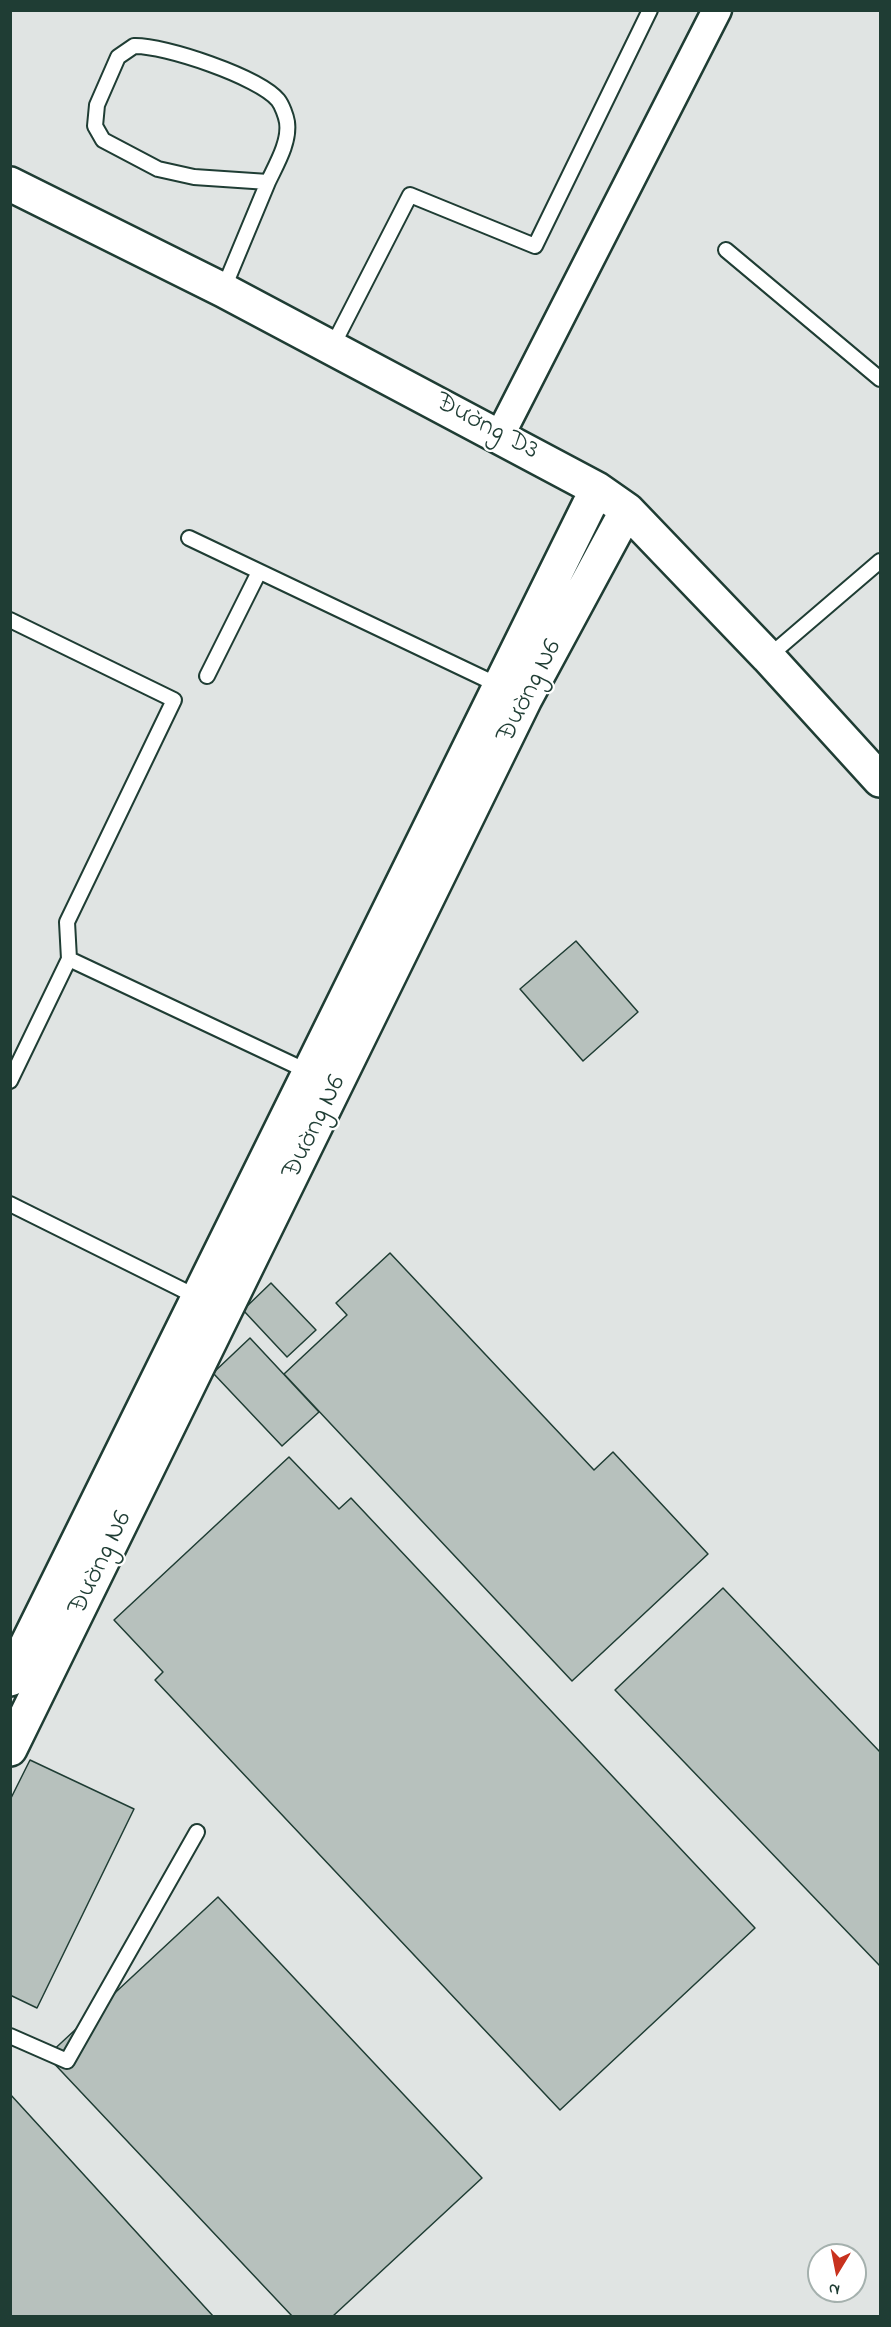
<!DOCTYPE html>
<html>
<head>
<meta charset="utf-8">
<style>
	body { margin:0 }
	#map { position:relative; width:891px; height:2327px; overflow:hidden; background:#f2f3f3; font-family:"Indie Flower",sans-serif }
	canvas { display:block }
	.frame { position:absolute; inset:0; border:12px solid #1f3d34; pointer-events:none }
	.north { position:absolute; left:807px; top:2243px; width:60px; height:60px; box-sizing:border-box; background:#fff; border:2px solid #a5b1ae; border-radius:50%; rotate:190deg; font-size:16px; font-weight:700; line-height:24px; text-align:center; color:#1f3d34 }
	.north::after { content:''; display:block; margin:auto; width:21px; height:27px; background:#c8321e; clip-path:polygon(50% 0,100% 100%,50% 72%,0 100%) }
</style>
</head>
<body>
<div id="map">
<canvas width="891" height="2327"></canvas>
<div class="frame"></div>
<div class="north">N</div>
</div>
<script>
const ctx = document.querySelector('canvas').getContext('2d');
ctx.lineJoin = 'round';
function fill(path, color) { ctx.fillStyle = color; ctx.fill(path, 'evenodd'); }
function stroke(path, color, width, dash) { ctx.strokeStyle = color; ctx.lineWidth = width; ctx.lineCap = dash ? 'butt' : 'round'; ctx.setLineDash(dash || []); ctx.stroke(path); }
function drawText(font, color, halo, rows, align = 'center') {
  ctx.font = font + ' "Indie Flower",sans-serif'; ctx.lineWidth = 4.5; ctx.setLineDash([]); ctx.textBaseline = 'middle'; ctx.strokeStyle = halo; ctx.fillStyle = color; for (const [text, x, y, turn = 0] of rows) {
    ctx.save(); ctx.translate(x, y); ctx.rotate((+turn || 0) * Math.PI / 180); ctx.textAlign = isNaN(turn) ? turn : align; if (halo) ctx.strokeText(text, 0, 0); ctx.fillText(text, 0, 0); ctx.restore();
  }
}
const built = new Path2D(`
	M 11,11 L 880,11 L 880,2316 L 11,2316 ZM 819,2255 L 855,2255 L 855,2291 L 819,2291 Z`);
const building = new Path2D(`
	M 576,941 L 638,1012 L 583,1061 L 520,989 Z
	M 390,1253 L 594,1470 L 613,1452 L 708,1554 L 572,1681 L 284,1374 L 347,1315 L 336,1303 Z
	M 271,1283 L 316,1330 L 287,1357 L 243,1310 Z
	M 250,1338 L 319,1412 L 282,1446 L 213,1373 Z
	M 289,1457 L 339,1509 L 351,1498 L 755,1928 L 560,2110 L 155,1680 L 163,1672 L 114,1620 Z
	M 723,1588 L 880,1752 L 880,1966 L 615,1690 Z
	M 30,1760 L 134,1809 L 37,2008 L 10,1995 L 10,1800 Z
	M 218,1897 L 482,2178 L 333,2316 L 292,2316 L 47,2056 Z
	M 10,2094 L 213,2316 L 10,2316 Z`);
const lane = new Path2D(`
	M 134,46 C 164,45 259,77 278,100 C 282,105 286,116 287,122 C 290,142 276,165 268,182 L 194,177 L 158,169 L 103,140 L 95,126 L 97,105 L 118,57 Z
	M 726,250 L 880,379
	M 223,290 L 268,182
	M 332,347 L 410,195 L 535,246 L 650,10
	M 189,538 L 500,686
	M 10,620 L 174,700 L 67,922 L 69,959 L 10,1081
	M 768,657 L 880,561
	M 207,676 L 259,572
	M 69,959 L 309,1072
	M 10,1204 L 199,1298
	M 10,2036 L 67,2061 L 197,1832`);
const street = new Path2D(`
	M 500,435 L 717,10`);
const secondary = new Path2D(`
	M 10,184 L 223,290 L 597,489 L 627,510 L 768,657 L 880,780
	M 10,1679 L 597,489
	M 10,1749 L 525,699 L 627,510`);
const streetNames = [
	["Đường D3",486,428,28],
	["Đường N6",531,692,-63],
	["Đường N6",316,1128,-64],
	["Đường N6",102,1564,-64]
];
fill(built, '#e0e4e3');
fill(building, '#b7c1bd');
stroke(building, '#1f3d34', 1.5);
stroke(lane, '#1f3d34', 18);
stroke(street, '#1f3d34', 33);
stroke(secondary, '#1f3d34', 38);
stroke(lane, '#fff', 14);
stroke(street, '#fff', 28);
stroke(secondary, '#fff', 33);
drawText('27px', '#1f3d34', '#fff', streetNames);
</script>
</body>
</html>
